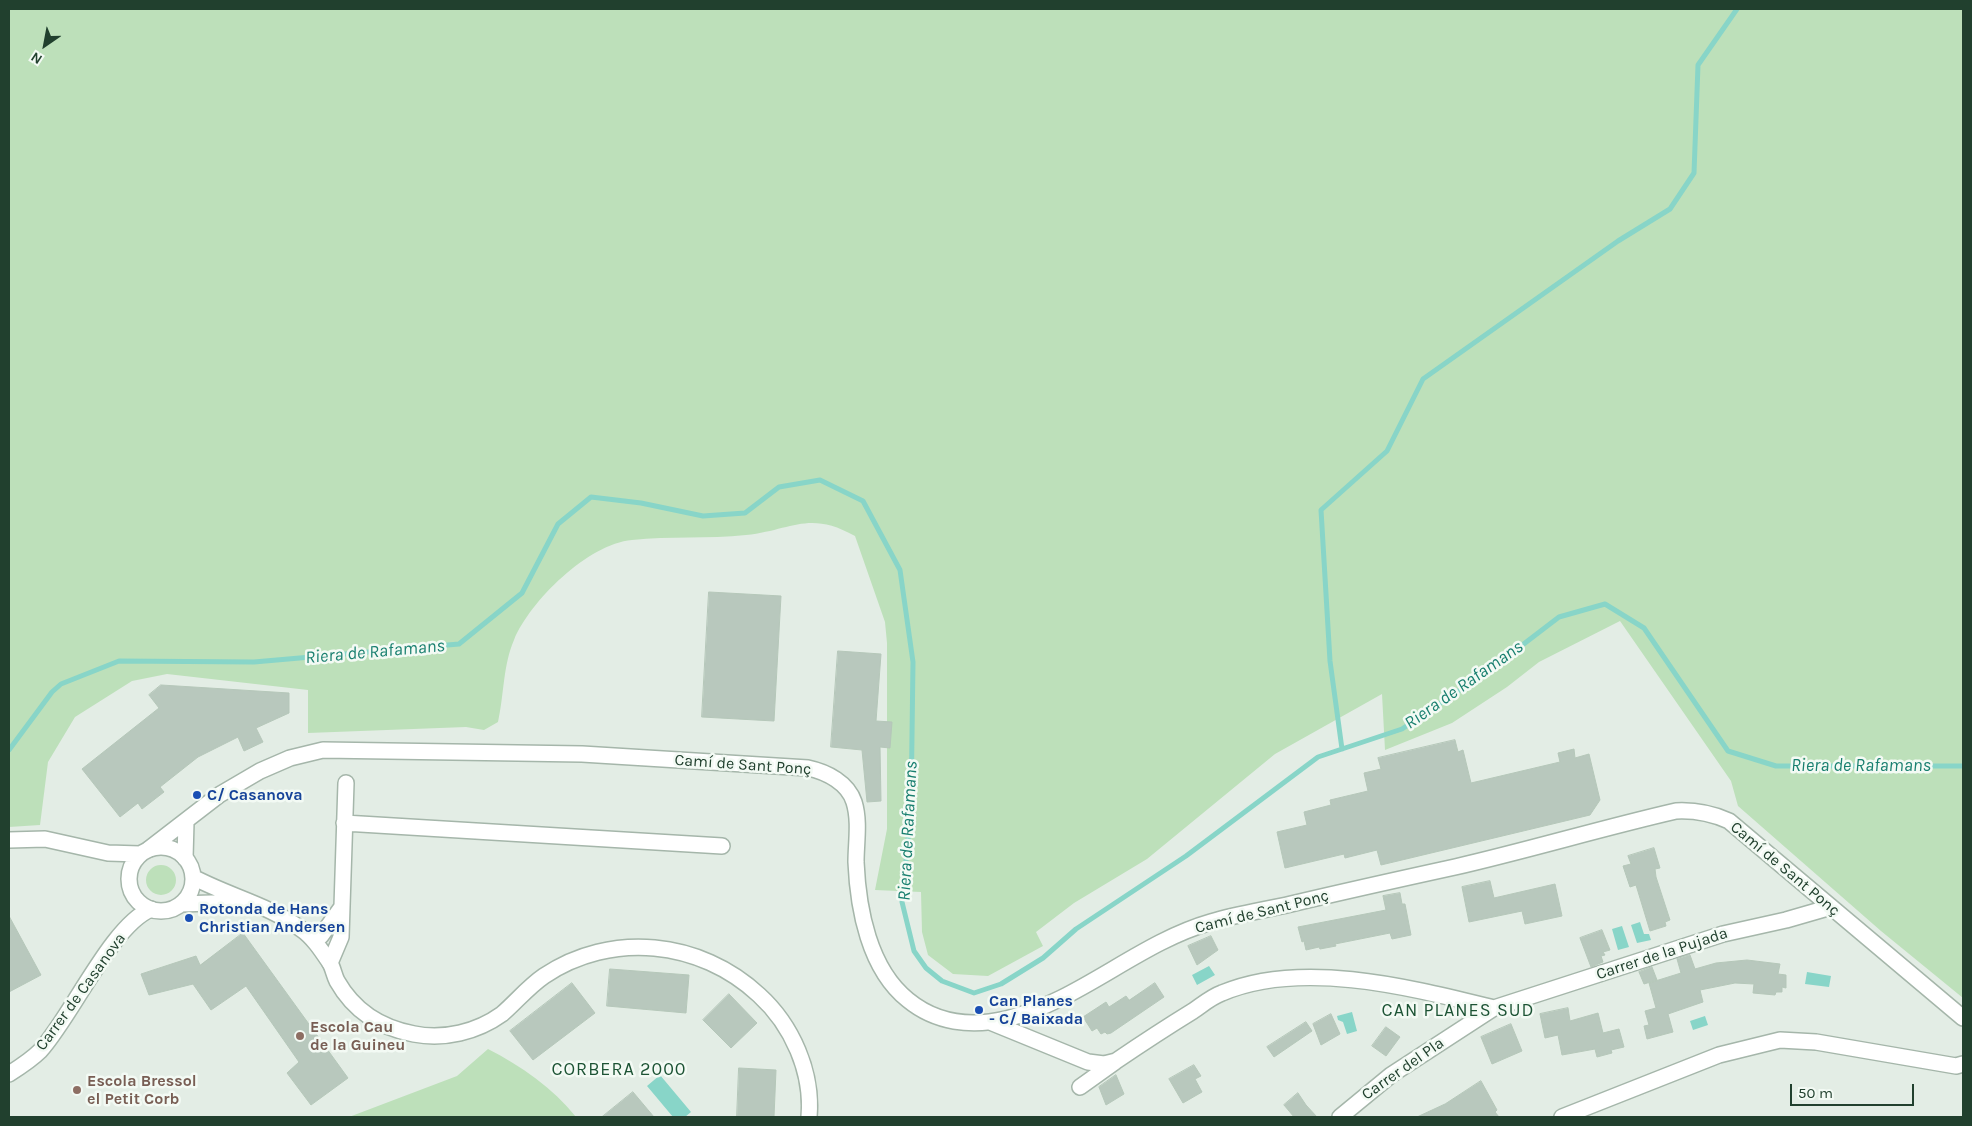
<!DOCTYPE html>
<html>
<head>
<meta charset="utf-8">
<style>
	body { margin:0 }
	#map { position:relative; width:1972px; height:1126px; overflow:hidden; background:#e3ede5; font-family:Karla,sans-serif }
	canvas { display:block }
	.frame { position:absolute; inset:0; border:10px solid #21402e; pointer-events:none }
	.north { position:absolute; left:20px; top:20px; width:50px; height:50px; -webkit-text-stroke:4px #f3faf4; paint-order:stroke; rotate:213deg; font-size:14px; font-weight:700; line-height:20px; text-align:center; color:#21402e }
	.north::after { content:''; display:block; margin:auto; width:18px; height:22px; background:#21402e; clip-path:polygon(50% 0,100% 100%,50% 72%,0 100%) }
	.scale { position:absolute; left:1790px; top:1084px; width:124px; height:22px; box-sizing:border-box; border:2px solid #21402e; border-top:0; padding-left:6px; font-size:15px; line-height:18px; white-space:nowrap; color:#21402e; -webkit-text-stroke:4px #f3faf4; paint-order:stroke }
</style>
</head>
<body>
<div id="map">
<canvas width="1972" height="1126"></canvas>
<div class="frame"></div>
<div class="north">N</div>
<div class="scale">50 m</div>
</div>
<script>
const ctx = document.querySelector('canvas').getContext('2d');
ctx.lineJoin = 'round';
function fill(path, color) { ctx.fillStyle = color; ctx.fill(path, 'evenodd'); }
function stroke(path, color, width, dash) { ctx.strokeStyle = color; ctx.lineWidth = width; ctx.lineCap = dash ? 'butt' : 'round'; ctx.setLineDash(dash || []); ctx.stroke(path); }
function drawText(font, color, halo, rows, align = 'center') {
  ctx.font = font + ' Karla,sans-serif'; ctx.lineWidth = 5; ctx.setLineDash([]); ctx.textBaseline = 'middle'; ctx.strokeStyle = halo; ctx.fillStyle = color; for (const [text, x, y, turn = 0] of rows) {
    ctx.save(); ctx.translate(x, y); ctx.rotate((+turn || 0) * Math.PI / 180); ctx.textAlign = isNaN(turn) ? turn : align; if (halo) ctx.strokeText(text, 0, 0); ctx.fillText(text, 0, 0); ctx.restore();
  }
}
const green = new Path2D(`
	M 9,9 L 1963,9 L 1963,998 L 1881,931 L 1738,806 L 1731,781 L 1620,621 L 1539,662 L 1507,687 L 1452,723 L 1385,750 L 1382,694 L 1275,754 L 1147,859 L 1074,903 L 1036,932 L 1043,946 L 988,976 L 953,974 L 928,955 L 922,932 L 921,892 L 875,890 L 887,829 L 887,643 L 885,622 L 855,536 C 809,510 792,530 746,535 C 708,539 670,536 632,540 C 588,544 530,601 514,640 C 503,665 504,696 498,722 L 484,730 L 466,727 L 308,733 L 308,690 L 167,674 L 132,681 L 75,717 L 48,762 L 40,825 L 9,827 Z
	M146 880a15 15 0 1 1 30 0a15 15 0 1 1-30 0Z
	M 488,1049 C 521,1066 553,1088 576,1117 L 349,1117 L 457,1076 Z`);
const water = new Path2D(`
	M 1640,922 L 1644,934 L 1649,934 L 1651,940 L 1637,943 L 1631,925 Z
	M 1622,926 L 1629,947 L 1618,950 L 1612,929 Z
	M 1209,966 L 1215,975 L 1197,985 L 1192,975 Z
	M 1807,972 L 1831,976 L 1829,987 L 1805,984 Z
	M 1352,1012 L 1357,1031 L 1347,1034 L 1343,1022 L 1338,1020 L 1337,1016 Z
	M 1705,1016 L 1708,1025 L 1693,1030 L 1690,1021 Z
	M 660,1075 L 691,1112 L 685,1117 L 673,1117 L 647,1086 Z`);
const stream = new Path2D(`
	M 1342,749 L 1330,661 L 1321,510 L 1387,451 L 1423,379 L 1618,241 L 1670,209 L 1694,173 L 1698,65 L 1737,9
	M 9,750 L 52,692 L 61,684 L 119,661 L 254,662 L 459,644 L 522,593 L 558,524 L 591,497 L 641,503 L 703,516 L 745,513 L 779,487 L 820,480 L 863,501 L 900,570 L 913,662 L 911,809 L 902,902 L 914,951 L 926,968 L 942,981 L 974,993 L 1001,984 L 1043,958 L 1076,929 L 1186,856 L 1318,757 L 1402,729 L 1491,669 L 1559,617 L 1605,604 L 1644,628 L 1728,751 L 1776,766 L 1963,766`);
const building = new Path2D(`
	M 709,592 L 781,596 L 774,721 L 702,717 Z
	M 838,651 L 881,654 L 876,721 L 892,722 L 890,748 L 880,747 L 881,801 L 867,802 L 862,750 L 831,747 Z
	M 161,685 L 289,693 L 289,713 L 256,728 L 263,742 L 244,751 L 238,737 L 198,757 L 160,787 L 164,792 L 142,809 L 138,803 L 120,817 L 82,769 L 159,708 L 149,695 Z
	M 1455,740 L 1458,752 L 1463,750 L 1471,783 L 1560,762 L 1558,753 L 1574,749 L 1575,758 L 1589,754 L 1600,800 L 1590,815 L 1381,865 L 1377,850 L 1345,858 L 1344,854 L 1285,868 L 1277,832 L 1307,825 L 1304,812 L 1331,805 L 1330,800 L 1368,791 L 1364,773 L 1381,769 L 1378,758 Z
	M 1654,848 L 1660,868 L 1655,869 L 1656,877 L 1670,920 L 1665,922 L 1666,926 L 1650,931 L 1636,885 L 1630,887 L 1623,866 L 1631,864 L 1628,856 Z
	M 1490,881 L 1494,898 L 1555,884 L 1562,916 L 1525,924 L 1522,911 L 1469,922 L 1462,887 Z
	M 1400,893 L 1402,904 L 1405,904 L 1411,935 L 1392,939 L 1390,933 L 1335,944 L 1336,946 L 1320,949 L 1319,947 L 1306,950 L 1304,941 L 1302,942 L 1298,927 L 1386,910 L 1383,896 Z
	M 9,916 L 41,975 L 9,992 Z
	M 1602,930 L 1610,950 L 1603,952 L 1605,955 L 1601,956 L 1603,962 L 1591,967 L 1580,938 Z
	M 243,933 L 348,1078 L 311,1105 L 287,1073 L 299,1062 L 246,986 L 211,1010 L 193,984 L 149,995 L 141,974 L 196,956 L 200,965 Z
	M 1211,936 L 1218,950 L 1197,965 L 1188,946 Z
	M 1690,955 L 1695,969 L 1716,963 L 1747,960 L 1780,964 L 1778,974 L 1786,975 L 1786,988 L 1782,987 L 1782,992 L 1776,992 L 1775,995 L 1753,993 L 1754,984 L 1735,983 L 1700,990 L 1703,1002 L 1668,1014 L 1673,1032 L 1647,1039 L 1644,1026 L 1649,1025 L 1645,1011 L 1656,1008 L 1649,983 L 1681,973 L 1677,959 Z
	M 1652,967 L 1657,980 L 1644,984 L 1639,972 Z
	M 610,969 L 689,975 L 686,1013 L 607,1006 Z
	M 572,983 L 595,1013 L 533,1060 L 510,1031 Z
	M 1155,983 L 1164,997 L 1111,1033 L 1107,1034 L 1105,1032 L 1101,1034 L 1097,1028 L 1092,1031 L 1083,1017 L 1106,1002 L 1109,1007 L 1126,996 L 1129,1000 Z
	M 729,994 L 757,1023 L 731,1048 L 703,1020 Z
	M 1568,1008 L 1570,1021 L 1598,1013 L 1603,1033 L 1619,1029 L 1624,1047 L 1611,1050 L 1612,1053 L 1597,1057 L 1595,1049 L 1562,1055 L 1558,1035 L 1545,1038 L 1540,1014 Z
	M 1331,1014 L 1340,1034 L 1321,1045 L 1313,1024 Z
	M 1306,1022 L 1312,1031 L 1274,1057 L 1267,1047 Z
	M 1511,1024 L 1522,1051 L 1492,1064 L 1481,1037 Z
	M 1386,1027 L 1400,1037 L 1386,1056 L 1372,1046 Z
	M 1194,1065 L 1201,1076 L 1195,1079 L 1202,1092 L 1183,1103 L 1169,1079 Z
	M 739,1068 L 776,1070 L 774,1117 L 737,1117 Z
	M 1116,1075 L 1124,1094 L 1106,1105 L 1099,1087 Z
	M 1481,1081 L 1497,1110 L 1495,1112 L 1499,1117 L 1417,1117 L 1445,1104 Z
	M 633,1092 L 654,1117 L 602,1117 Z
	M 1298,1093 L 1306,1105 L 1317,1117 L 1294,1117 L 1284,1105 Z`);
const minor = new Path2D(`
	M 344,823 L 722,846
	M 149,849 L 219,795 L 260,771 L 290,758 L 323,750 L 582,754 L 808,768 C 827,772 848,783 854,802 C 860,821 856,843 856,862 C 858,909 869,969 908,1000 C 936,1023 971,1027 1006,1019 C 1080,1001 1138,943 1211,922 C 1237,914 1265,910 1291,904 C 1346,891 1400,879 1455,867 C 1529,850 1602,828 1676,811 C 1696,810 1711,813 1729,821 L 1963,1018
	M 185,858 L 186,822
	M 312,938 L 321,936 L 341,908
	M 330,963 L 341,937 L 346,783
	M 990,1022 L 1088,1062 L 1104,1064 L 1116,1061 C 1141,1044 1167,1027 1193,1011 C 1202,1005 1211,997 1222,993 C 1302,959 1412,988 1494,1008
	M 9,1074 C 20,1067 31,1060 40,1051 C 72,1016 111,926 151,909
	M 1080,1087 L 1115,1062
	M 1340,1117 L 1391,1075 L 1494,1008 L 1723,934 L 1786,920 L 1831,907
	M 1562,1117 L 1719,1055 L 1780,1040 L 1816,1042 L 1956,1066 L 1963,1064`);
const tertiary = new Path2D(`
	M 9,840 L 45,839 L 108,853 L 140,854
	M129 879a32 32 0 1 1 64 0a32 32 0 1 1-64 0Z
	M 193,877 C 228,896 269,905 301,929 C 313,937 322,951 330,963 C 333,968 334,975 337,981 C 354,1011 381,1028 414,1034 C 444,1040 477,1032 502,1014 C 516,1002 528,987 544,976 C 611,931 700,940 759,995 C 792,1025 813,1072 809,1117
	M 181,904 L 241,902`);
const markers = [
	[197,795,5,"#1a4fb4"],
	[189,918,5,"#1a4fb4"],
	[979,1010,5,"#1a4fb4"],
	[300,1036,5,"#8d6e63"],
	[77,1090,5,"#8d6e63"]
];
const streetNames = [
	["Camí de Sant Ponç",743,765,4],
	["Camí de Sant Ponç",1785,869,40],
	["Camí de Sant Ponç",1262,912,-14],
	["Carrer de la Pujada",1662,954,-18],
	["Carrer de Casanova",81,992,-54],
	["Carrer del Pla",1403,1069,-35]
];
const transitNames = [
	["C/ Casanova",207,795],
	["Rotonda de Hans",199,909],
	["Christian Andersen",199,927],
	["Can Planes",989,1001],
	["- C/ Baixada",989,1019]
];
const educationNames = [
	["Escola Cau",310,1027],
	["de la Guineu",310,1045],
	["Escola Bressol",87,1081],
	["el Petit Corb",87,1099]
];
const waterNames = [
	["Riera de Rafamans",375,652,-5],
	["Riera de Rafamans",1464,685,-35],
	["Riera de Rafamans",1861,766],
	["Riera de Rafamans",908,831,-87]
];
const neighbourhoodNames = [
	["CAN PLANES SUD",1458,1011],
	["CORBERA 2000",619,1070]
];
fill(green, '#bde0ba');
fill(water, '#88d5c8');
stroke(stream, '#88d5c8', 5);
fill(building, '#b8c8bd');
stroke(building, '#b5c7b9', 1);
stroke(minor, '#a5b6aa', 18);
stroke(tertiary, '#a5b6aa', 18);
stroke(minor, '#fff', 15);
stroke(tertiary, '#fff', 15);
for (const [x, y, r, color] of markers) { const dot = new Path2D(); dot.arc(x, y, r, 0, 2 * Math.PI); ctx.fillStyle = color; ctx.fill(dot); stroke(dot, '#f3faf4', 2); }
drawText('16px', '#21402e', '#f3faf4', streetNames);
drawText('bold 16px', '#164399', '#f3faf4', transitNames, 'left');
drawText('bold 16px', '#785e54', '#f3faf4', educationNames, 'left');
drawText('italic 18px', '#187f6f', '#f3faf4', waterNames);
ctx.letterSpacing = '1px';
drawText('18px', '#1c5334', '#f3faf4', neighbourhoodNames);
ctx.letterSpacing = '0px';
</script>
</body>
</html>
